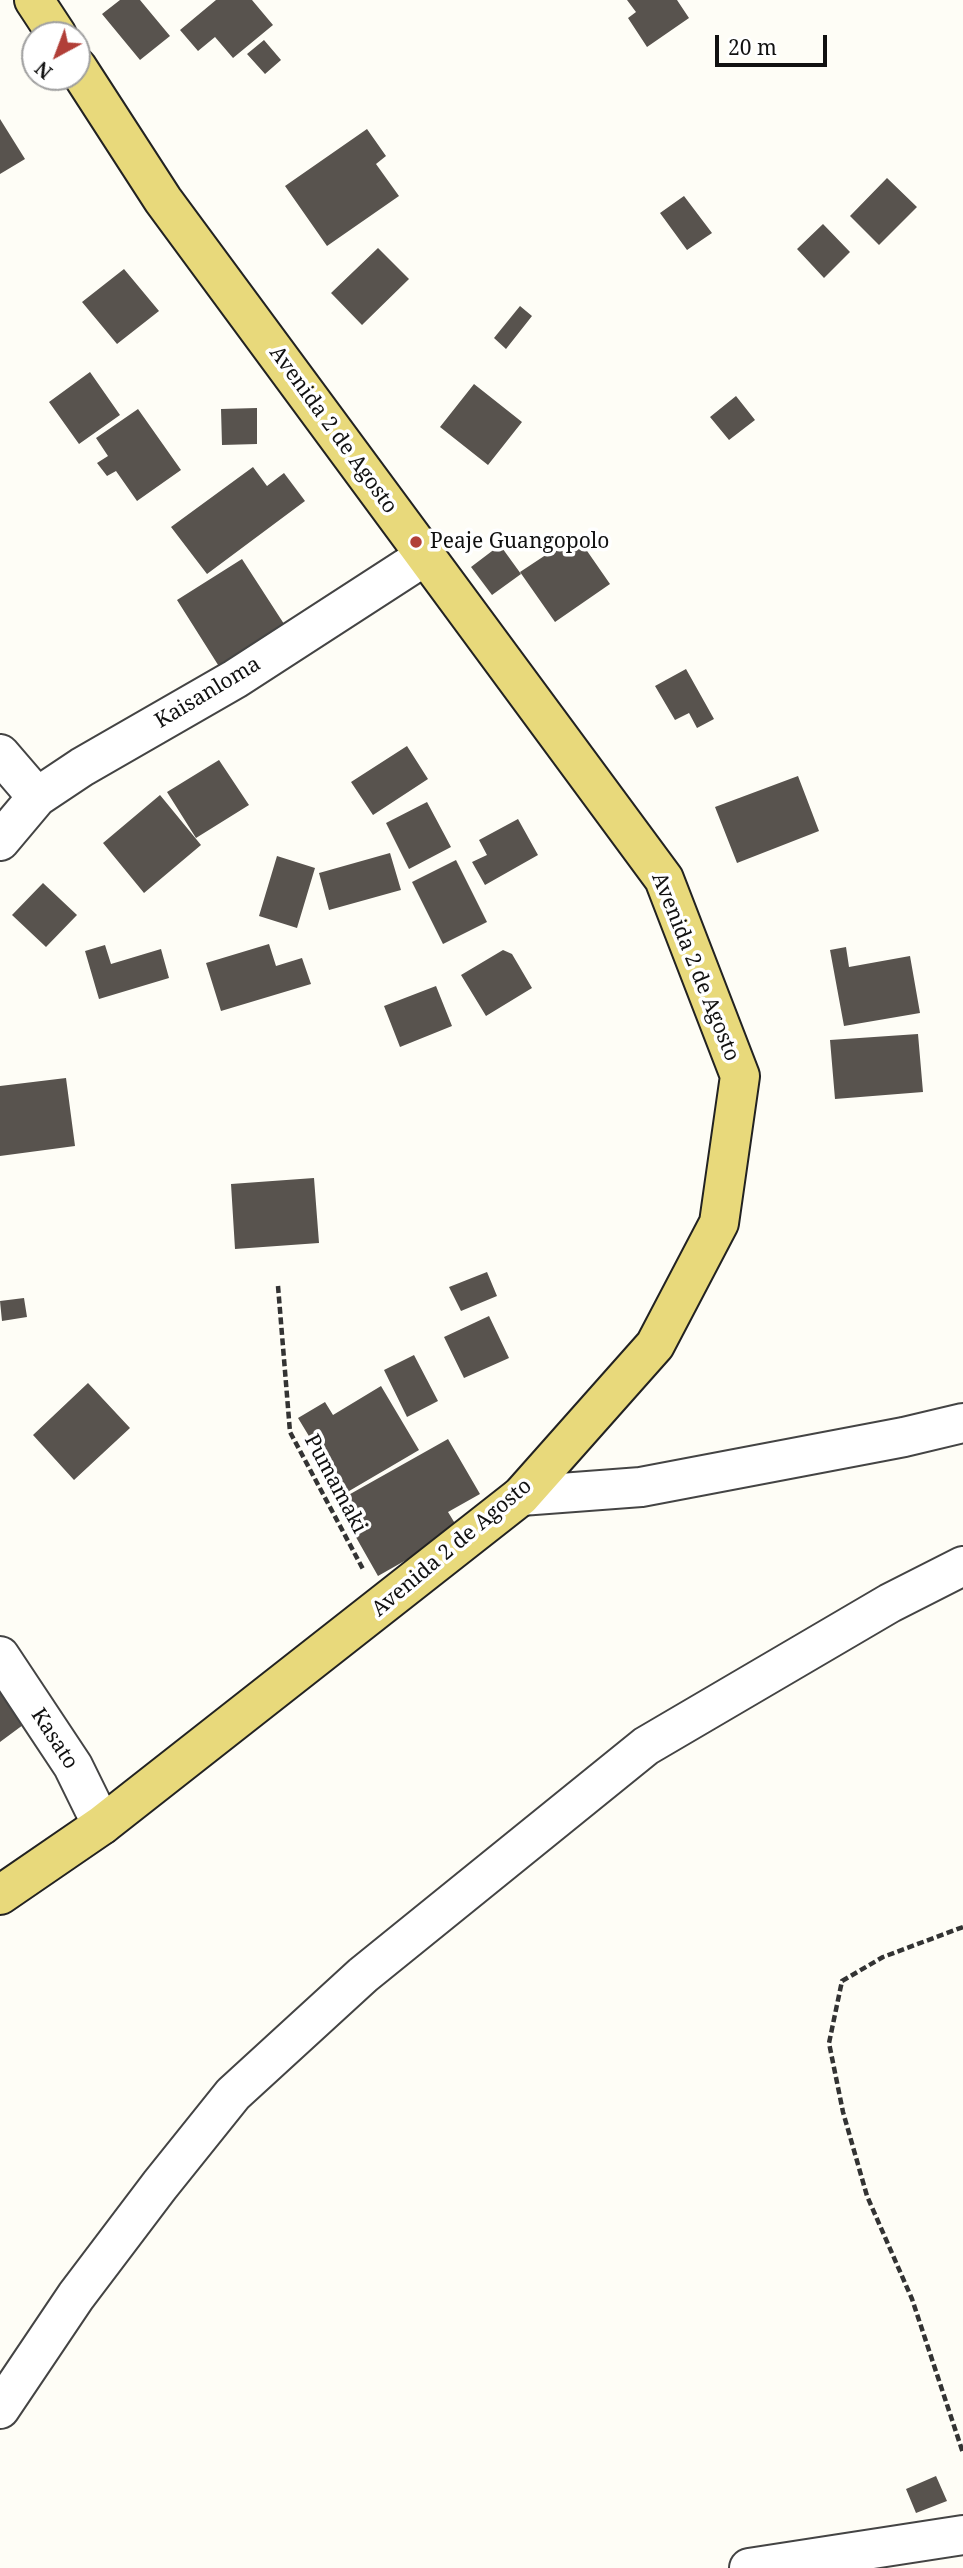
<!DOCTYPE html>
<html>
<head>
<meta charset="utf-8">
<style>
	body { margin:0 }
	#map { position:relative; width:963px; height:2568px; overflow:hidden; background:#fefdf6; font-family:"Noto Serif",serif }
	canvas { display:block }
	.north { position:absolute; left:21px; top:21px; width:70px; height:70px; box-sizing:border-box; background:#fff; border:2px solid #a0a0a0; border-radius:50%; rotate:221deg; font-size:19px; font-weight:700; line-height:28px; text-align:center; color:#111 }
	.north::after { content:''; display:block; margin:auto; width:24px; height:32px; background:#b13f38; clip-path:polygon(50% 0,100% 100%,50% 72%,0 100%) }
	.scale { position:absolute; left:715px; top:35px; width:112px; height:32px; box-sizing:border-box; border:4px solid #111; border-top:0; padding-left:9px; font-size:21px; line-height:24px; white-space:nowrap; color:#111; -webkit-text-stroke:5px #fff; paint-order:stroke }
</style>
</head>
<body>
<div id="map">
<canvas width="963" height="2568"></canvas>
<div class="north">N</div>
<div class="scale">20 m</div>
</div>
<script>
const ctx = document.querySelector('canvas').getContext('2d');
ctx.lineJoin = 'round';
function fill(path, color) { ctx.fillStyle = color; ctx.fill(path, 'evenodd'); }
function stroke(path, color, width, dash) { ctx.strokeStyle = color; ctx.lineWidth = width; ctx.lineCap = dash ? 'butt' : 'round'; ctx.setLineDash(dash || []); ctx.stroke(path); }
function drawText(font, color, halo, rows, align = 'center') {
  ctx.font = font + ' "Noto Serif",serif'; ctx.lineWidth = 7; ctx.setLineDash([]); ctx.textBaseline = 'middle'; ctx.strokeStyle = halo; ctx.fillStyle = color; for (const [text, x, y, turn = 0] of rows) {
    ctx.save(); ctx.translate(x, y); ctx.rotate((+turn || 0) * Math.PI / 180); ctx.textAlign = isNaN(turn) ? turn : align; if (halo) ctx.strokeText(text, 0, 0); ctx.fillText(text, 0, 0); ctx.restore();
  }
}
const building = new Path2D(`
	M 120,0 L 140,0 L 170,36 L 140,60 L 102,14 Z
	M 216,0 L 252,0 L 273,25 L 233,58 L 215,37 L 198,51 L 180,30 Z
	M 627,0 L 677,0 L 689,18 L 647,47 L 628,18 L 636,12 Z
	M 264,40 L 281,60 L 265,74 L 247,54 Z
	M 0,119 L 25,159 L 0,174 Z
	M 367,129 L 386,156 L 376,164 L 399,196 L 327,246 L 285,186 Z
	M 887,178 L 917,207 L 879,245 L 850,216 Z
	M 684,196 L 712,233 L 687,250 L 660,213 Z
	M 823,224 L 850,252 L 824,278 L 797,249 Z
	M 378,248 L 409,279 L 362,325 L 331,293 Z
	M 124,269 L 159,311 L 117,344 L 82,302 Z
	M 520,306 L 532,316 L 506,349 L 494,338 Z
	M 90,372 L 120,415 L 79,444 L 49,402 Z
	M 474,384 L 522,422 L 488,465 L 440,427 Z
	M 736,396 L 755,420 L 729,440 L 710,417 Z
	M 257,408 L 257,444 L 222,445 L 221,409 Z
	M 138,409 L 181,470 L 137,501 L 116,471 L 107,476 L 97,463 L 108,456 L 96,438 Z
	M 253,467 L 267,486 L 284,473 L 305,501 L 207,574 L 171,527 Z
	M 576,535 L 610,584 L 555,622 L 520,572 Z
	M 500,545 L 521,574 L 492,595 L 471,567 Z
	M 242,559 L 286,627 L 220,668 L 177,600 Z
	M 686,669 L 714,719 L 697,728 L 689,713 L 675,720 L 655,686 Z
	M 407,746 L 428,779 L 373,815 L 351,782 Z
	M 219,760 L 249,805 L 196,838 L 167,792 Z
	M 798,776 L 819,831 L 737,863 L 715,807 Z
	M 160,795 L 201,845 L 144,893 L 103,843 Z
	M 427,802 L 451,847 L 409,869 L 386,823 Z
	M 518,819 L 538,855 L 485,885 L 472,862 L 487,855 L 479,840 Z
	M 390,853 L 401,890 L 329,910 L 319,873 Z
	M 277,856 L 315,868 L 297,928 L 259,916 Z
	M 456,860 L 487,922 L 443,944 L 412,882 Z
	M 43,883 L 77,915 L 46,947 L 12,915 Z
	M 269,944 L 276,966 L 302,958 L 311,984 L 221,1011 L 206,963 Z
	M 105,945 L 111,964 L 161,949 L 169,978 L 99,999 L 85,951 Z
	M 846,947 L 849,967 L 910,956 L 920,1013 L 844,1026 L 830,950 Z
	M 503,950 L 512,954 L 532,988 L 486,1016 L 461,975 Z
	M 436,986 L 452,1026 L 400,1047 L 384,1006 Z
	M 918,1034 L 923,1092 L 835,1099 L 830,1040 Z
	M 66,1078 L 75,1146 L 0,1156 L 0,1086 Z
	M 314,1178 L 319,1243 L 235,1249 L 231,1184 Z
	M 487,1272 L 497,1296 L 461,1311 L 449,1287 Z
	M 24,1298 L 27,1317 L 2,1321 L 0,1301 Z
	M 489,1316 L 509,1358 L 464,1378 L 444,1337 Z
	M 414,1355 L 438,1401 L 407,1417 L 384,1370 Z
	M 88,1383 L 130,1428 L 74,1480 L 33,1435 Z
	M 381,1386 L 419,1450 L 344,1494 L 298,1418 L 325,1402 L 333,1415 Z
	M 448,1439 L 480,1494 L 448,1512 L 459,1530 L 378,1576 L 336,1502 Z
	M 0,1685 L 27,1722 L 0,1742 Z
	M 936,2476 L 947,2501 L 916,2513 L 906,2489 Z`);
const path = new Path2D(`
	M 278,1286 L 290,1432 L 364,1571
	M 963,1927 L 883,1957 L 842,1981 L 829,2043 L 843,2112 L 867,2196 L 912,2299 L 963,2453`);
const minor = new Path2D(`
	M 0,754 L 37,797
	M 0,841 L 37,797 L 82,767 L 235,679 L 425,556
	M 521,1496 L 641,1487 L 904,1437 L 963,1423
	M 0,1656 L 73,1766 L 102,1825
	M 0,2409 L 76,2296 L 160,2185 L 233,2094 L 363,1975 L 646,1746 L 890,1603 L 963,1566
	M 749,2568 L 963,2535`);
const major = new Path2D(`
	M 34,0 L 57,35
	M 0,1895 L 102,1825 L 521,1496 L 655,1345 L 719,1223 L 740,1076 L 664,879 L 163,200 L 77,67`);
const markers = [
	[416,542,7,"#b13f38"]
];
const streetNames = [
	["Avenida 2 de Agosto",333,430,54],
	["Kaisanloma",208,693,-31],
	["Avenida 2 de Agosto",695,967,68],
	["Pumamaki",335,1484,62],
	["Avenida 2 de Agosto",452,1548,-40],
	["Kasato",54,1739,57]
];
const poiNames = [
	["Peaje Guangopolo",430,542]
];
fill(building, '#58534e');
stroke(minor, '#444', 42);
stroke(major, '#222', 42);
stroke(path, '#333', 4.5, [7, 3.5]);
stroke(minor, '#fff', 38);
stroke(major, '#e8d97b', 38);
for (const [x, y, r, color] of markers) { const dot = new Path2D(); dot.arc(x, y, r, 0, 2 * Math.PI); ctx.fillStyle = color; ctx.fill(dot); stroke(dot, '#fff', 2.5); }
drawText('21px', '#111', '#fff', streetNames);
drawText('21px', '#111', '#fff', poiNames, 'left');
</script>
</body>
</html>
